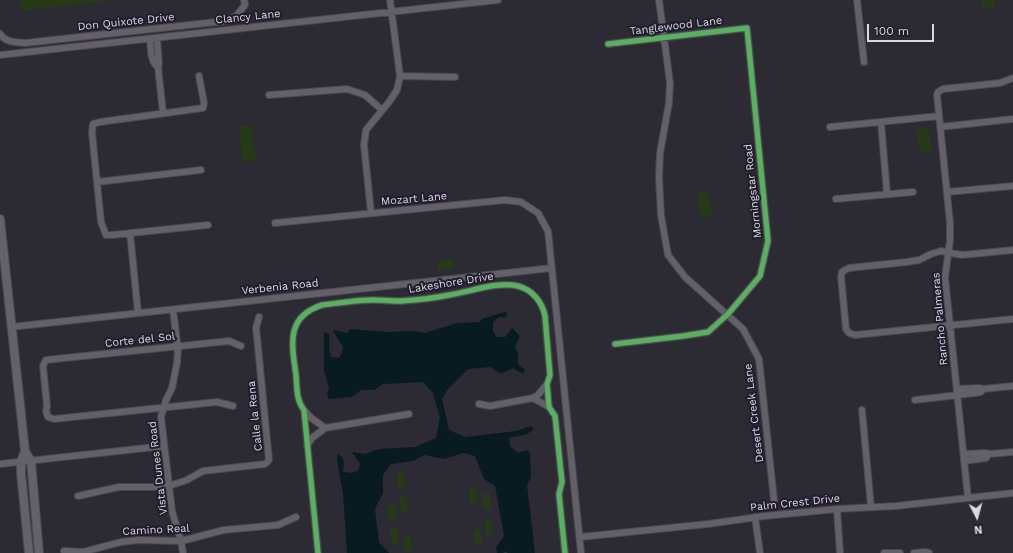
<!DOCTYPE html>
<html>
<head>
<meta charset="utf-8">
<style>
	body { margin:0 }
	#map { position:relative; width:1013px; height:553px; overflow:hidden; background:#2c2a33; font-family:"Work Sans",sans-serif }
	canvas { display:block }
	.north { position:absolute; left:957px; top:497px; width:40px; height:40px; -webkit-text-stroke:3px #211d2d; paint-order:stroke; rotate:174deg; font-size:11px; font-weight:700; line-height:16px; text-align:center; color:#dad8e3 }
	.north::after { content:''; display:block; margin:auto; width:14px; height:18px; background:#dad8e3; clip-path:polygon(50% 0,100% 100%,50% 72%,0 100%) }
	.scale { position:absolute; left:867px; top:24px; width:67px; height:18px; box-sizing:border-box; border:2px solid #dad8e3; border-top:0; padding-left:5px; font-size:12px; line-height:14px; white-space:nowrap; color:#dad8e3; -webkit-text-stroke:3px #211d2d; paint-order:stroke }
</style>
</head>
<body>
<div id="map">
<canvas width="1013" height="553"></canvas>
<div class="north">N</div>
<div class="scale">100 m</div>
</div>
<script>
const ctx = document.querySelector('canvas').getContext('2d');
ctx.lineJoin = 'round';
function fill(path, color) { ctx.fillStyle = color; ctx.fill(path, 'evenodd'); }
function stroke(path, color, width, dash) { ctx.strokeStyle = color; ctx.lineWidth = width; ctx.lineCap = dash ? 'butt' : 'round'; ctx.setLineDash(dash || []); ctx.stroke(path); }
function drawText(font, color, halo, rows, align = 'center') {
  ctx.font = font + ' "Work Sans",sans-serif'; ctx.lineWidth = 4; ctx.setLineDash([]); ctx.textBaseline = 'middle'; ctx.strokeStyle = halo; ctx.fillStyle = color; for (const [text, x, y, turn = 0] of rows) {
    ctx.save(); ctx.translate(x, y); ctx.rotate((+turn || 0) * Math.PI / 180); ctx.textAlign = isNaN(turn) ? turn : align; if (halo) ctx.strokeText(text, 0, 0); ctx.fillText(text, 0, 0); ctx.restore();
  }
}
const green = new Path2D(`
	M 20,0 L 113,0 L 21,11 Z
	M 982,0 L 994,0 L 995,8 L 983,10 Z
	M 251,125 L 254,149 L 256,149 L 257,160 L 242,162 L 239,126 Z
	M 928,127 L 932,150 L 931,152 L 921,152 L 920,151 L 917,130 Z
	M 708,192 L 709,194 L 712,212 L 710,216 L 702,217 C 697,211 696,200 698,193 Z
	M 453,260 L 454,268 L 438,270 L 437,261 Z
	M 404,471 L 406,487 L 398,488 L 397,472 Z
	M 476,487 L 478,503 L 470,504 L 469,488 Z
	M 482,494 L 489,494 L 491,509 L 483,510 Z
	M 399,496 L 407,496 L 408,512 L 401,512 Z
	M 395,504 L 397,520 L 389,521 L 388,505 Z
	M 491,518 L 493,534 L 486,535 L 484,519 Z
	M 397,528 L 399,544 L 392,545 L 390,529 Z
	M 480,529 L 482,545 L 475,546 L 473,530 Z
	M 410,534 L 412,550 L 405,551 L 403,535 Z`);
const water = new Path2D(`
	M 506,312 L 507,317 L 499,317 L 493,322 L 493,331 L 497,337 L 505,337 L 512,328 L 520,336 L 515,347 L 518,352 L 518,364 L 525,370 L 523,374 L 513,368 L 501,374 L 490,367 L 468,369 L 447,390 L 442,399 L 449,430 L 465,437 L 516,431 L 531,426 L 534,429 L 527,434 L 509,438 L 510,446 L 518,453 L 527,450 L 530,453 L 531,477 L 527,485 L 535,553 L 508,553 L 505,551 L 503,553 L 497,553 L 496,547 L 504,536 L 495,486 L 484,479 L 475,456 L 463,453 L 444,459 L 424,455 L 413,461 L 391,464 L 383,475 L 383,493 L 375,509 L 379,542 L 389,553 L 347,553 L 343,494 L 337,460 L 338,454 L 342,457 L 344,463 L 343,472 L 351,473 L 358,471 L 360,464 L 352,452 L 365,454 L 379,449 L 415,447 L 436,438 L 440,418 L 433,393 L 423,382 L 383,384 L 374,390 L 361,390 L 352,397 L 329,399 L 327,395 L 329,388 L 324,370 L 324,332 L 329,334 C 330,342 328,349 331,357 L 339,358 L 342,353 L 343,347 L 333,331 L 334,330 L 347,333 L 350,329 L 387,332 L 414,331 L 425,333 L 457,323 L 479,322 L 484,318 Z`);
const minor = new Path2D(`
	M 659,0 L 670,83 L 669,103 L 660,153 L 659,178 L 661,215 L 668,255 L 685,277 L 743,329 L 759,359 L 774,500
	M 857,0 L 864,62
	M 0,34 C 6,43 16,42 25,43 L 225,21 L 236,16 L 245,5 L 244,0
	M 157,38 L 159,64 L 158,67 L 163,113
	M 150,39 C 151,47 150,62 158,67
	M 608,44 L 747,28 L 768,241 L 760,276 L 728,314 L 708,332 L 683,336 L 615,344
	M 0,55 L 498,0
	M 199,76 L 204,103 L 203,108 L 100,122 L 93,124 L 92,133 L 101,222 L 106,235 L 112,235 L 208,225
	M 400,76 L 455,77
	M 269,95 L 347,89 L 365,95 L 382,110
	M 881,122 L 887,194
	M 830,127 L 939,116
	M 940,127 L 1013,119
	M 97,182 L 201,170
	M 947,192 L 1013,186
	M 836,199 L 913,192
	M 371,213 L 364,145 L 366,130 L 389,102 L 397,90 L 400,76 L 390,0
	M 275,223 L 505,200 L 521,202 L 538,213 L 548,231 L 581,553
	M 130,233 L 138,313
	M 1013,250 L 962,255 L 941,251 L 931,254 L 919,260 L 907,262 L 849,268 L 842,272 L 841,277 L 846,329 L 849,333 L 855,335 L 1013,319
	M 173,310 L 178,349 L 177,363 L 172,388 L 166,400 L 161,417 L 172,511 L 181,541 L 183,553
	M 11,327 L 552,268
	M 983,389 L 1013,386
	M 533,398 L 549,407
	M 915,400 L 975,393 L 981,392 L 983,389 L 979,388 L 957,389
	M 479,404 L 490,406 L 533,398 L 538,395 L 547,384
	M 233,406 L 217,402 L 54,419 L 48,417 L 46,411 L 47,406 L 43,366 L 46,360 L 55,359 L 229,341 L 241,346
	M 304,410 L 310,417 L 325,428
	M 862,410 L 871,507
	M 307,446 L 312,438 L 325,428 L 409,414
	M 964,454 L 985,453 L 989,454 L 986,458 L 964,461
	M 989,454 L 1013,452
	M 0,464 L 164,446
	M 78,496 L 119,487 L 159,487 L 169,486 L 187,480 L 203,471 L 265,464 L 269,460 L 257,337 L 256,328 L 259,317
	M 968,498 L 945,277 L 950,241 L 950,223 L 937,95 L 938,92 L 943,89 L 1000,83 L 1013,78
	M 837,509 L 840,553
	M 755,517 L 760,553
	M 580,537 L 708,524 L 765,516 L 837,509 L 896,506 L 1013,493
	M 64,551 L 83,552 L 121,542 L 138,540 L 181,541 L 224,530 L 278,525 L 296,517
	M 318,553 L 304,410 C 296,400 297,387 296,375 C 292,345 285,317 322,305 C 339,303 356,300 373,300 C 382,300 392,301 401,301 C 417,300 434,298 449,295 C 470,292 497,281 518,286 C 533,290 542,302 545,316 L 550,375 L 547,384 L 549,407 L 555,416 L 562,482 L 559,494 L 565,553
	M 884,553 L 900,553
	M 914,553 L 925,552 L 929,553`);
const major = new Path2D(`
	M 0,219 L 25,451 L 21,462 L 21,473 L 29,553
	M 25,451 L 31,461 L 39,553`);
const cycleway = new Path2D(`
	M 608,44 L 747,28 L 768,241 L 760,276 L 728,314 L 708,332 L 683,336 L 615,344
	M 318,553 L 304,410 C 296,400 297,387 296,375 C 292,345 285,317 322,305 C 339,303 356,300 373,300 C 382,300 392,301 401,301 C 417,300 434,298 449,295 C 470,292 497,281 518,286 C 533,290 542,302 545,316 L 550,375 L 547,384 L 549,407 L 555,416 L 562,482 L 559,494 L 565,553`);
const streetNames = [
	["Clancy Lane",248,17,-6],
	["Don Quixote Drive",126,22,-6],
	["Tanglewood Lane",676,26,-7],
	["Morningstar Road",753,191,-96],
	["Mozart Lane",414,199,-5],
	["Lakeshore Drive",451,283,-9],
	["Verbenia Road",280,287,-6],
	["Rancho Palmeras",940,319,-95],
	["Corte del Sol",140,340,-6],
	["Desert Creek Lane",754,413,-97],
	["Calle la Rena",255,416,-96],
	["Vista Dunes Road",158,468,-97],
	["Palm Crest Drive",795,503,-6],
	["Camino Real",156,530,-3]
];
fill(green, '#273a18');
fill(water, '#081b20');
stroke(minor, '#49474e', 8);
stroke(major, '#49474e', 10);
stroke(minor, '#636067', 6);
stroke(major, '#64616a', 8);
stroke(cycleway, '#56b35d', 5);
drawText('11px', '#dad8e3', '#211d2d', streetNames);
</script>
</body>
</html>
